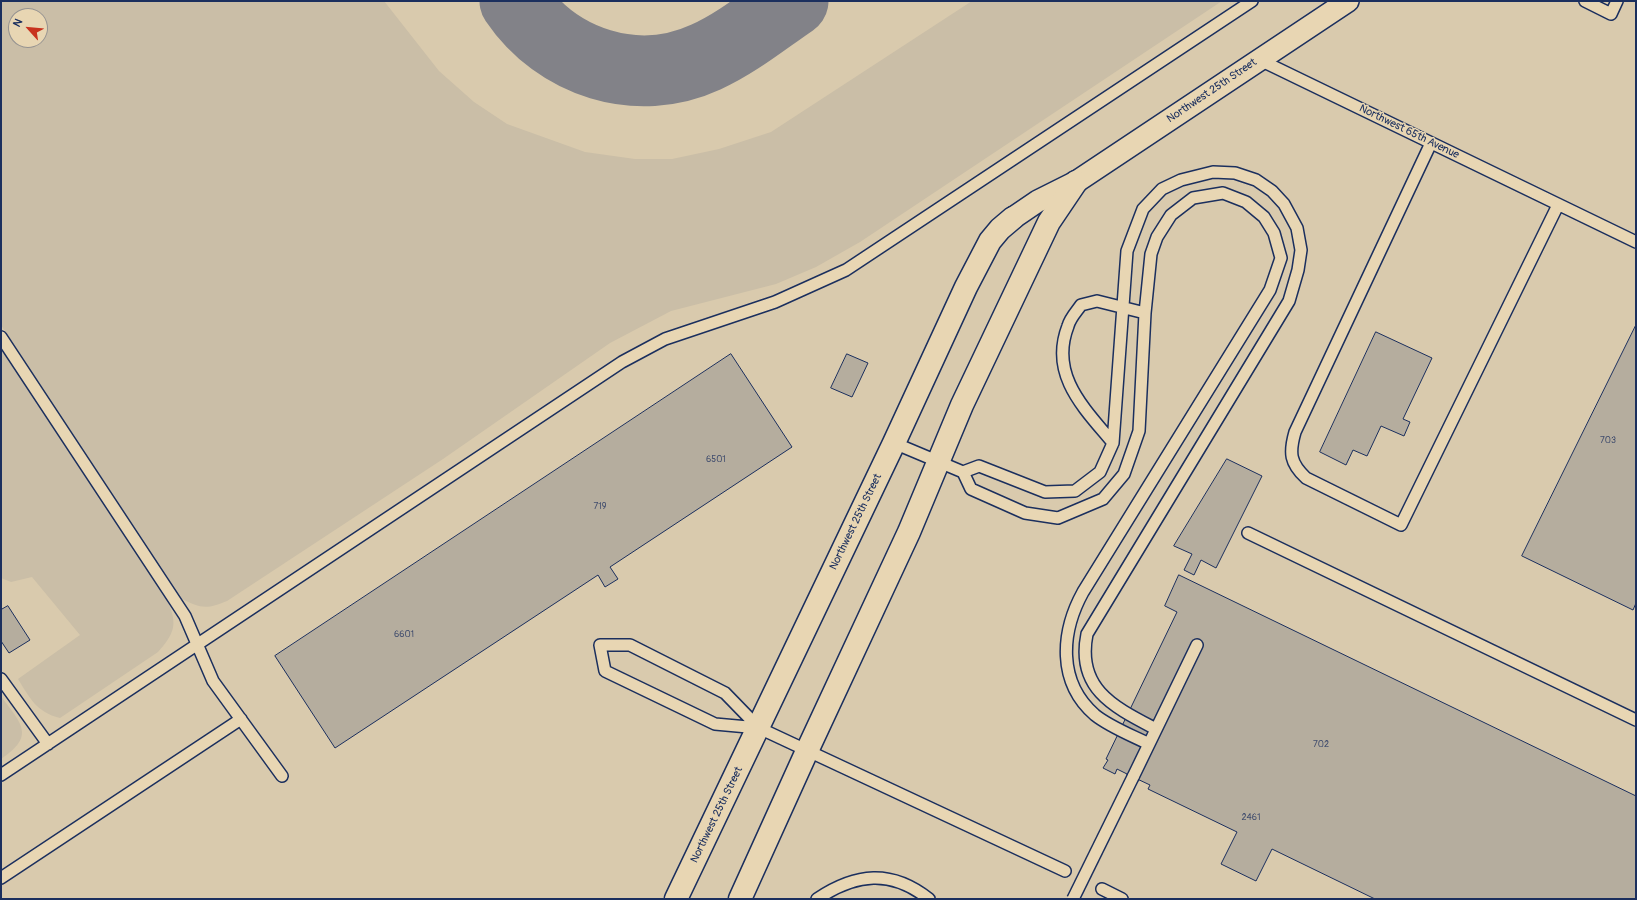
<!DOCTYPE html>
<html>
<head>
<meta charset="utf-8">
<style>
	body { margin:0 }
	#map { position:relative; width:1637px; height:900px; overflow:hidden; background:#e8d6b3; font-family:Pangolin,sans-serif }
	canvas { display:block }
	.frame { position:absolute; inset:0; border:2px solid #1b2f5e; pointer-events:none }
	.north { position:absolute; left:8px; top:8px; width:40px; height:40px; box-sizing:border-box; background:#e8d6b3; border:1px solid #969391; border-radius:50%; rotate:297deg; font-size:11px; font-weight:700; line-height:16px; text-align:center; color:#1b2f5e }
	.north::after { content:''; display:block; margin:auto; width:14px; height:18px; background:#c8321e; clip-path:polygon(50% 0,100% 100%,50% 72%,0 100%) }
</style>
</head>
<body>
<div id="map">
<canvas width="1637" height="900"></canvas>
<div class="frame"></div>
<div class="north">N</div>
</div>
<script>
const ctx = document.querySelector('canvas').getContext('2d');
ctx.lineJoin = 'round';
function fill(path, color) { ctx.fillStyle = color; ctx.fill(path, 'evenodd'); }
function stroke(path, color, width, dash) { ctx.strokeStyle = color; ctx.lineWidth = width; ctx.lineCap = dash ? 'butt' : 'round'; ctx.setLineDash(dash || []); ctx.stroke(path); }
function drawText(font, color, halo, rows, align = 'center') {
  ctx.font = font + ' Pangolin,sans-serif'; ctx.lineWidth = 3; ctx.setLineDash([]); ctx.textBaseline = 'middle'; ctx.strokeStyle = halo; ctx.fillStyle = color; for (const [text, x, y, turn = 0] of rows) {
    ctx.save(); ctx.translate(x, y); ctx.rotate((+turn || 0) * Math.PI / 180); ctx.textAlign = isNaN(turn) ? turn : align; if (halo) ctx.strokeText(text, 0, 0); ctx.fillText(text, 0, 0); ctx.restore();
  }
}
const built = new Path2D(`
	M 1,1 L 1636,1 L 1636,899 L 1,899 ZM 16,16 L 40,16 L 40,40 L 16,40 Z`);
const green = new Path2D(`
	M 1,1 L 384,1 L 439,71 L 474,102 L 507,124 L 585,152 L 635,159 L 672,159 L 719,149 L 771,132 L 972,1 L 1222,1 L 860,242 L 816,267 L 776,284 L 671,311 L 610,343 L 443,459 L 227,601 C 206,610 200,608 180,598 L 1,325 ZM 16,16 L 40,16 L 40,40 L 16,40 Z
	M 1,348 L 168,602 C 178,625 174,634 158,652 L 60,718 C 36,712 30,698 18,679 L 80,635 L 32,577 L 11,582 L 1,578 Z
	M 1,696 C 20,723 37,735 1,759 Z`);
const taxiway = new Path2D(`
	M 515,1 C 557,63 637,89 706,57 C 737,43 765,20 793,1`);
const building = new Path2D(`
	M 1636,325 L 1636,603 L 1633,610 L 1522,556 Z
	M 1376,332 L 1432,358 L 1403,419 L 1410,422 L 1404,436 L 1381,426 L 1367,456 L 1353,450 L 1346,465 L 1320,452 Z
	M 731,354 L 792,447 L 610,567 L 618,579 L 605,587 L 598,575 L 335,748 L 275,656 Z
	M 847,354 L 868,363 L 852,397 L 831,388 Z
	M 1227,459 L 1262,476 L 1216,568 L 1201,560 L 1194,575 L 1184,570 L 1192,554 L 1174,546 Z
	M 1179,575 L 1636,796 L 1636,899 L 1375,899 L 1272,849 L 1256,881 L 1221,864 L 1237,832 L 1148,789 L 1150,785 L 1133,777 L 1117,769 L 1115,774 L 1103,768 L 1108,760 L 1106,759 L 1177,612 L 1165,606 Z
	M 8,606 L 30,640 L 9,653 L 1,641 L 1,610 Z`);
const lane = new Path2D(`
	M 1585,1 L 1611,14 L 1617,1
	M 1260,60 L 1636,242
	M 1431,143 L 1295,432 C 1289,453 1290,463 1306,478 L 1401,525 L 1558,205
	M 1,337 L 185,616 L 213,681 L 282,776
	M 894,443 L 963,472 L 971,489 L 1025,513 L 1058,518 L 1103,499 L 1124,474 L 1139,431 L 1145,313 L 1151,254 L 1157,237 L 1171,215 L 1193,198 L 1223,193 L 1246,202 L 1264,217 L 1274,233 L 1281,258 L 1270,290 L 1083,592 C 1061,632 1057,682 1095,715 C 1110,727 1131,735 1149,744
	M 1113,443 C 1084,408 1049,375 1068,326 C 1070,318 1077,311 1081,305 L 1097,301 L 1145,313
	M 963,472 L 979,466 L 1045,492 L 1075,491 L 1100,472 L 1113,443 L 1127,251 L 1143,209 L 1162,189 L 1181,180 L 1213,172 L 1235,173 L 1256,180 L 1272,191 L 1284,204 L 1297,228 L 1301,250 L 1298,270 L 1289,301 L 1087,634 C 1076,689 1114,707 1156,729
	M 1248,533 L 1636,720
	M 1,679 L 48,744
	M 759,728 L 725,693 L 630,645 L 600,645 L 605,671 L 715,724 L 759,728 L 1065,871
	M 1,775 L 622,362 L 665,339 L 775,302 L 846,270 L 1252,1
	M 1133,777 L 1197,645
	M 1,878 L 241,719
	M 1102,889 L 1122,899
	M 817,899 C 856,873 891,869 929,899`);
const street = new Path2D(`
	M 1013,218 L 1038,201 L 1076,182 L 1348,1`);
const secondary = new Path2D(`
	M 676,899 L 894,443 L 966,287 L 990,241 L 1000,229 L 1013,218
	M 740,899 L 807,751 L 909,532 L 962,405 L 1049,222 L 1076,182`);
const laneBridge = new Path2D(`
	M 1073,899 L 1133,777`);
const numberNames = [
	["703",1608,441],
	["6501",716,460],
	["719",600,507],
	["6601",404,635],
	["702",1321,745],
	["2461",1251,818]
];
const streetNames = [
	["Northwest 25th Street",1212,91,-34],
	["Northwest 65th Avenue",1409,132,26],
	["Northwest 25th Street",856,522,-64],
	["Northwest 25th Street",717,815,-64]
];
fill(built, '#d9caad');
fill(green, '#cabea7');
stroke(taxiway, '#828288', 71);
fill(building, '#b5ad9e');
stroke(building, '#1b2f5e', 1);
stroke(lane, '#1b2f5e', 14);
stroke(street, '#1b2f5e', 24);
stroke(secondary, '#1b2f5e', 25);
stroke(lane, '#e8d6b3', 11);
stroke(street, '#e8d6b3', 21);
stroke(secondary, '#e8d6b3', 22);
stroke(laneBridge, '#1b2f5e', 14, []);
stroke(laneBridge, '#e8d6b3', 11);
drawText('9px', '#424e6e', null, numberNames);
drawText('11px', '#1b2f5e', '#e8d6b3', streetNames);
</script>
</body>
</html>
